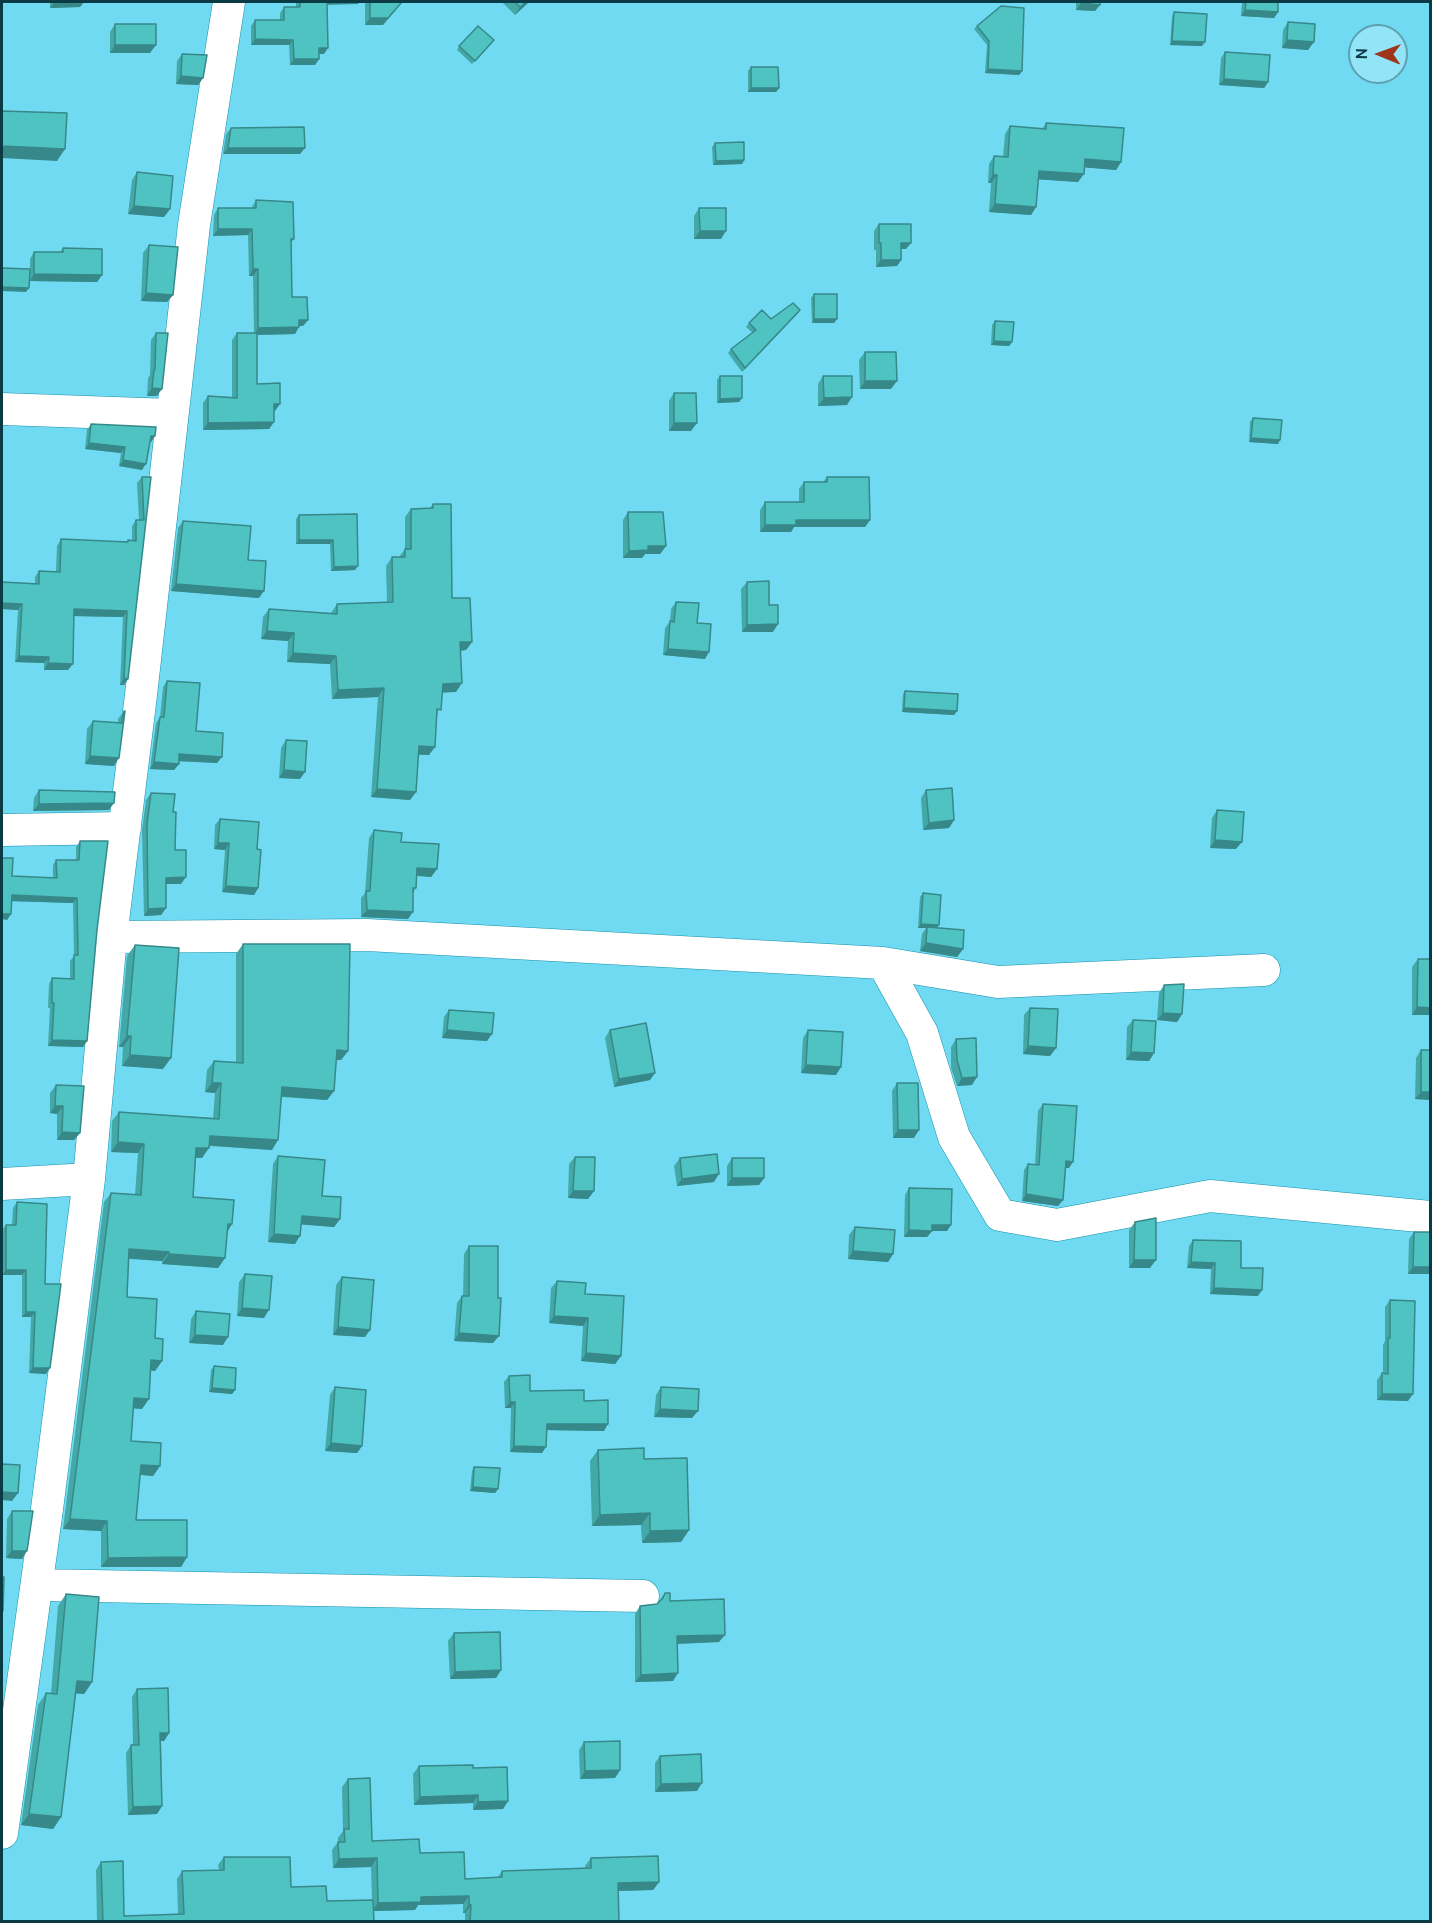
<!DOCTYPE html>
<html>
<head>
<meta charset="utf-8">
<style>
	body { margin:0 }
	#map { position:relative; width:1432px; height:1923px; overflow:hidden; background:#71daf3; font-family:Cabin,sans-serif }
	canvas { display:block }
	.frame { position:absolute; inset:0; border:3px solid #0a3a44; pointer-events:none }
	.north { position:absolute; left:1348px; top:24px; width:60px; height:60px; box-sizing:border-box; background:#94e4f8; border:2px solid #5da0b0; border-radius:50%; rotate:271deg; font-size:16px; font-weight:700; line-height:24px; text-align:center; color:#0a3a44 }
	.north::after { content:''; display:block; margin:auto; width:21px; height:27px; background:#9e361c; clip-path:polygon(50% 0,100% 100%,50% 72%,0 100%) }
</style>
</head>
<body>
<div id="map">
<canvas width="1432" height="1923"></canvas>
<div class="frame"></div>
<div class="north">N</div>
</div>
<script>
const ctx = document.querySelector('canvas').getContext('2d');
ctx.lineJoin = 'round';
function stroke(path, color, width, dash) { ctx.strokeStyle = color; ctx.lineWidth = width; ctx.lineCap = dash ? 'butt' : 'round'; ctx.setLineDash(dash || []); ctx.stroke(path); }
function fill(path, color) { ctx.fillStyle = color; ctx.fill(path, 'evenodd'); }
const minor = new Path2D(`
	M 2,409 L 172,415
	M 2,830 L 125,828
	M 111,937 L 367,935 L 883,963 L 998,982 L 1264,970
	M 883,963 L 922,1033 L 954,1137 L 1000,1215 L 1057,1225 L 1210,1196 L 1430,1217
	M 2,1184 L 89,1179
	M 37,1585 L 643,1596
	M 2,1833 L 47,1509 L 89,1179 L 111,937 L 141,695 L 194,225 L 229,2`);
const wall = new Path2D(`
	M 50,2 L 84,2 L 80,7 L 50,8 Z
	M 296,2 L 359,2 L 358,4 L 327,4 L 324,54 L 319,54 L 319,59 L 315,65 L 290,65 L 289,45 L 251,45 L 251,26 L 255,20 L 280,20 L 280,13 L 284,7 L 296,7 Z
	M 365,2 L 402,2 L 383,25 L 365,25 Z
	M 502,2 L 529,2 L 515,15 Z
	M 1076,2 L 1100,2 L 1100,5 L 1095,11 L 1076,10 Z
	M 1242,2 L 1278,2 L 1278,12 L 1274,18 L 1241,16 Z
	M 1174,12 L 1202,46 L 1170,45 L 1172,16 Z
	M 1288,22 L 1308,50 L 1282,48 L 1283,30 Z
	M 115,24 L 150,53 L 110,53 L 110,32 Z
	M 977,26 L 1022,71 L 1019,75 L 985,73 L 987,45 L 974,29 Z
	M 491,44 L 472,64 L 457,50 L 459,46 Z
	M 1225,52 L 1268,82 L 1264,88 L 1219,85 L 1221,58 Z
	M 182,54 L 203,78 L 198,85 L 176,84 L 177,61 Z
	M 751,67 L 779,88 L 776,92 L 748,92 L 748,71 Z
	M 1046,123 L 1121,162 L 1116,170 L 1084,167 L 1078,182 L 1038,179 L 1036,207 L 1031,215 L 989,212 L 991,183 L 988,183 L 989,164 L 994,156 L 1003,157 L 1005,134 L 1010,126 L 1042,129 Z
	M 231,128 L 300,154 L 223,154 L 226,134 Z
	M 715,143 L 744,160 L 742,164 L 713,165 L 712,147 Z
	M 137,172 L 170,209 L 164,217 L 128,214 L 132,180 Z
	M 256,200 L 294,239 L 291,243 L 292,297 L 308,320 L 303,326 L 299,326 L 295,334 L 257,335 L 257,384 L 275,411 L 274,411 L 274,422 L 269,429 L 203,430 L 203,403 L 208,396 L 232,397 L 232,340 L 237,333 L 254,333 L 253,276 L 249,276 L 248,235 L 213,236 L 214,215 L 218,208 L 252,208 L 252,207 Z
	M 699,208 L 721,239 L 694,239 L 694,216 Z
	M 879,224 L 906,249 L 901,249 L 901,260 L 897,266 L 876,267 L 876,250 L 874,250 L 874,231 Z
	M 149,245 L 173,295 L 167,302 L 141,301 L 143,253 Z
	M 63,248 L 102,275 L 97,282 L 30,281 L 30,259 L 34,252 L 60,252 Z
	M 814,294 L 837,319 L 834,323 L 812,323 L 811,298 Z
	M 800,310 L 797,314 L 742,372 L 728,353 L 731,349 L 753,333 L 746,327 L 749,323 L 771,319 Z
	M 995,321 L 1012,342 L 1009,346 L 991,345 L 992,325 Z
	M 156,333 L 157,396 L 147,396 L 148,378 L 150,375 L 151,340 Z
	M 865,352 L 891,389 L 860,389 L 859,360 Z
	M 720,376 L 742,398 L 739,402 L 717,403 L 717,380 Z
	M 823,376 L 847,405 L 818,406 L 818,384 Z
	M 674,393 L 691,431 L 669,431 L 669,401 Z
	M 1253,418 L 1278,444 L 1249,442 L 1250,422 Z
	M 91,424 L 155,436 L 151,442 L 150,442 L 142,470 L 119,466 L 121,453 L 85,449 L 87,430 Z
	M 142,477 L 151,477 L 128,679 L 124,685 L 120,685 L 123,617 L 74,616 L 68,670 L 44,670 L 44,663 L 15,662 L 18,610 L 2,609 L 2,582 L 35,584 L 35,577 L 39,571 L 56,571 L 57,546 L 61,539 L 127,542 L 128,540 L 132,540 L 132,526 L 136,520 L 139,520 L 137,483 Z
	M 827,477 L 870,520 L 865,527 L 794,527 L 791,532 L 760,532 L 760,510 L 765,502 L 799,502 L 799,489 L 804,482 L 823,482 Z
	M 433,504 L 452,598 L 472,642 L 466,650 L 460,651 L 456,692 L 442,692 L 429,755 L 418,755 L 416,792 L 410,800 L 371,797 L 378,697 L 332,699 L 330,664 L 287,662 L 288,641 L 261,639 L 263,617 L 269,609 L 331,613 L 337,604 L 387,602 L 386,566 L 392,557 L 399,557 L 405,549 L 405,517 L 411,509 L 430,508 Z
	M 628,512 L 666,546 L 660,554 L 645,554 L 642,558 L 623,558 L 623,520 Z
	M 357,514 L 355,570 L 331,571 L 330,544 L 296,544 L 296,519 L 299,515 Z
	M 183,521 L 248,560 L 259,598 L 171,591 L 178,528 Z
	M 747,582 L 769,605 L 773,632 L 742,632 L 741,589 Z
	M 676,602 L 705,659 L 663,655 L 665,628 L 670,621 L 671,609 Z
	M 167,681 L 196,731 L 217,763 L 179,761 L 179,764 L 174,770 L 150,769 L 156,723 L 160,717 L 163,687 Z
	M 905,691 L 957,711 L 954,715 L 902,712 L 903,694 Z
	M 124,711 L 125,711 L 114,766 L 85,764 L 87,729 L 93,721 L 118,723 L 118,719 Z
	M 286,740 L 300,779 L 279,778 L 281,748 Z
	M 39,790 L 109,810 L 33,811 L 34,798 Z
	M 926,790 L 954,820 L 949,828 L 923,830 L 921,798 Z
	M 151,793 L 173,812 L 175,850 L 181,884 L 166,884 L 166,908 L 161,915 L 144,916 L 142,831 L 146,800 Z
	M 1217,810 L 1236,849 L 1210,848 L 1212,818 Z
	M 220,819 L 257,849 L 258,888 L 254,895 L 222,892 L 225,850 L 214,849 L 215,825 Z
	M 374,830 L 401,842 L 437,869 L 431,877 L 417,876 L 416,888 L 413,893 L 408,919 L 361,917 L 361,898 L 365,893 L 369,838 Z
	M 80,841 L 97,930 L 87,1041 L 83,1047 L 48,1046 L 50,1008 L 48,1008 L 49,984 L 52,978 L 70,979 L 70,961 L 74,956 L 73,903 L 11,901 L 11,914 L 7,920 L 12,876 L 53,878 L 53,865 L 56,860 L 76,860 L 76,847 Z
	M 923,893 L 937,928 L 963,949 L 957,957 L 920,951 L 922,934 L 926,928 L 918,928 L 920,897 Z
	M 243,944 L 348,1051 L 341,1060 L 336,1060 L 334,1091 L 327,1100 L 282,1097 L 272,1150 L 209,1146 L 202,1158 L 196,1158 L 193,1197 L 232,1224 L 227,1232 L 225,1258 L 218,1268 L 162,1264 L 162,1261 L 129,1259 L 127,1297 L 155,1338 L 162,1361 L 155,1371 L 151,1370 L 142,1409 L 133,1408 L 131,1441 L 160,1466 L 153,1476 L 140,1475 L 136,1520 L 187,1557 L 181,1567 L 101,1567 L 101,1531 L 63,1529 L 104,1202 L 111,1193 L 135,1195 L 138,1153 L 111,1152 L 112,1121 L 119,1112 L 213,1118 L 215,1093 L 205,1092 L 207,1070 L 214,1061 L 236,1062 L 236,954 Z
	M 135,945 L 163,1069 L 122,1066 L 123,1047 L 119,1047 L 127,956 Z
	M 1418,959 L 1431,1015 L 1412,1015 L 1412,967 Z
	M 1164,985 L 1182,1014 L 1177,1022 L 1157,1020 L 1159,993 Z
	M 1030,1008 L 1056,1048 L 1050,1056 L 1023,1054 L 1024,1015 Z
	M 449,1010 L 487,1041 L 442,1038 L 444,1017 Z
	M 1133,1020 L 1154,1053 L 1149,1061 L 1126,1060 L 1127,1027 Z
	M 610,1030 L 650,1080 L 614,1087 L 605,1038 Z
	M 808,1030 L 836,1075 L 801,1073 L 803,1038 Z
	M 956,1039 L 972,1085 L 957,1086 L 951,1068 L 951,1047 Z
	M 1421,1050 L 1431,1050 L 1431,1100 L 1415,1099 L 1416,1058 Z
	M 897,1083 L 914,1138 L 893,1138 L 892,1091 Z
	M 56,1085 L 80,1133 L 74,1140 L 57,1140 L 57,1114 L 50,1113 L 50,1093 Z
	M 1043,1104 L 1069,1168 L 1065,1168 L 1063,1200 L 1058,1206 L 1022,1201 L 1024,1170 L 1028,1164 L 1035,1165 L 1038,1111 Z
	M 278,1156 L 322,1196 L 340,1219 L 334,1227 L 301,1224 L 295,1244 L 268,1242 L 273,1164 Z
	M 575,1157 L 594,1191 L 588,1199 L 568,1198 L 569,1164 Z
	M 680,1158 L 714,1182 L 677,1186 L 674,1166 Z
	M 732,1158 L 764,1178 L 759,1185 L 727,1186 L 727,1166 Z
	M 909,1188 L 947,1231 L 932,1231 L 927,1237 L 904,1237 L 905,1195 Z
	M 17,1202 L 45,1284 L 46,1374 L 29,1373 L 31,1317 L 22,1317 L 22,1275 L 2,1275 L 2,1230 L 6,1225 L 12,1225 L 13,1208 Z
	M 1135,1222 L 1150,1268 L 1129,1268 L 1129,1230 Z
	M 855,1227 L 893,1254 L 888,1262 L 848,1259 L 849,1235 Z
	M 1414,1232 L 1431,1274 L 1408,1274 L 1409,1239 Z
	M 1193,1240 L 1258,1296 L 1210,1294 L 1211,1269 L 1187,1268 L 1189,1246 Z
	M 469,1246 L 498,1298 L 493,1343 L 454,1341 L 457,1303 L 462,1296 L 463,1296 L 464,1254 Z
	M 245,1274 L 264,1318 L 237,1316 L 239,1282 Z
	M 342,1277 L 365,1337 L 333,1335 L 336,1285 Z
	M 557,1281 L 621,1356 L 615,1364 L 581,1361 L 583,1326 L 549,1323 L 551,1288 Z
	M 1390,1300 L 1408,1401 L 1377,1400 L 1377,1380 L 1382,1373 L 1383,1373 L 1383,1345 L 1385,1341 L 1385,1307 Z
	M 196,1311 L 223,1345 L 189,1343 L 191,1319 Z
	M 214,1366 L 235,1390 L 232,1394 L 209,1392 L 211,1370 Z
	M 509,1376 L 530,1391 L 584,1401 L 604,1431 L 547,1430 L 542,1453 L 510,1452 L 511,1408 L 505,1408 L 504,1382 Z
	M 335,1387 L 362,1446 L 357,1453 L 325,1451 L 330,1395 Z
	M 661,1387 L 692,1418 L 654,1417 L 656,1395 Z
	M 598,1450 L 644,1459 L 689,1530 L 681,1542 L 642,1543 L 641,1525 L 592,1526 L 590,1461 Z
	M 474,1467 L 498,1489 L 495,1493 L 470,1491 L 472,1471 Z
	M 12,1511 L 22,1559 L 6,1558 L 7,1519 Z
	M 665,1593 L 670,1601 L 719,1642 L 677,1644 L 673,1681 L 635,1682 L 635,1614 L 640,1606 L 657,1604 Z
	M 66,1594 L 92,1682 L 84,1694 L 76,1693 L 61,1817 L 53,1829 L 21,1825 L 38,1705 L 46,1693 L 51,1694 L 58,1606 Z
	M 454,1633 L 501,1670 L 496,1678 L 450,1679 L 448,1641 Z
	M 137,1689 L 169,1733 L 164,1741 L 161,1741 L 162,1806 L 157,1814 L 128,1815 L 126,1753 L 131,1745 L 133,1745 L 132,1697 Z
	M 584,1742 L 620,1770 L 615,1778 L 580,1779 L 579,1750 Z
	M 660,1756 L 697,1791 L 655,1792 L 655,1763 Z
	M 419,1766 L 473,1768 L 508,1801 L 503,1809 L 473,1810 L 473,1803 L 414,1805 L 413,1774 Z
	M 348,1779 L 372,1841 L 420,1853 L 465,1879 L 498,1877 L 502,1871 L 585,1868 L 585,1866 L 591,1858 L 659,1882 L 653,1890 L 618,1891 L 619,1922 L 465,1922 L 465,1913 L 463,1913 L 463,1904 L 418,1905 L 415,1910 L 374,1911 L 374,1922 L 97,1922 L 96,1870 L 101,1862 L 124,1916 L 178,1914 L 177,1879 L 182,1871 L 219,1870 L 218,1865 L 224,1857 L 291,1887 L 327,1901 L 372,1900 L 371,1867 L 333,1868 L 332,1850 L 338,1842 L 338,1838 L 343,1831 L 342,1787 Z`);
const shadedWall = new Path2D(`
	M 54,2 L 84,2 L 80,7 L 50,8 Z
	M 326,2 L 359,2 L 358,4 L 323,5 Z
	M 402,2 L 383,25 L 365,25 L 370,18 Z
	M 526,2 L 529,2 L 515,15 L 520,7 Z
	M 1081,3 L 1100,5 L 1095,11 L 1076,10 Z
	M 1245,10 L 1278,12 L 1274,18 L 1241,16 Z
	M 255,39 L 293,40 L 289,45 L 251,45 Z
	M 1287,40 L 1314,42 L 1308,50 L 1282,48 Z
	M 1172,41 L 1205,42 L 1202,46 L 1170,45 Z
	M 115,45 L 156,45 L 150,53 L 110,53 Z
	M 319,48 L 328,48 L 324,54 L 315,54 Z
	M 294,59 L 319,59 L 315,65 L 290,65 Z
	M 988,69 L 1022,71 L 1019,75 L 985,73 Z
	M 181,76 L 203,78 L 198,85 L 176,84 Z
	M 1224,79 L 1268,82 L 1264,88 L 1219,85 Z
	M 751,88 L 779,88 L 776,92 L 748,92 Z
	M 2,146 L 65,149 L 57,161 L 2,158 Z
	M 228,148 L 305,148 L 300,154 L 223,154 Z
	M 1085,159 L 1121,162 L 1116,170 L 1079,167 Z
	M 744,160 L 742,164 L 713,165 L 716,161 Z
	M 1039,171 L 1084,174 L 1078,182 L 1033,179 Z
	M 993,175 L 997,175 L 991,183 L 988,183 Z
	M 995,204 L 1036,207 L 1031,215 L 989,212 Z
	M 134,206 L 170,209 L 164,217 L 128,214 Z
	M 218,229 L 252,229 L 248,235 L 213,236 Z
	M 700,231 L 726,231 L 721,239 L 694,239 Z
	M 901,243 L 911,243 L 906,249 L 897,249 Z
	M 881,260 L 901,260 L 897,266 L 876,267 Z
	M 253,269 L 258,269 L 253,276 L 249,276 Z
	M 34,274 L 102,275 L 97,282 L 30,281 Z
	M 2,287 L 29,288 L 26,292 L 2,291 Z
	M 146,293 L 173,295 L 167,302 L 141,301 Z
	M 800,310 L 797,314 L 742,372 L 745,368 Z
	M 814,319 L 837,319 L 834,323 L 812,323 Z
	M 299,320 L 308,320 L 303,326 L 295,326 Z
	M 299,327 L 295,334 L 254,335 L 258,328 Z
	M 994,341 L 1012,342 L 1009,346 L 991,345 Z
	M 865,381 L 897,381 L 891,389 L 860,389 Z
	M 152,388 L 162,389 L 157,396 L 147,396 Z
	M 852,397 L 847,405 L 818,406 L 824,398 Z
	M 742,398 L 739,402 L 717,403 L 720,399 Z
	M 274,404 L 280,404 L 275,411 L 269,411 Z
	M 274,422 L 269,429 L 203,430 L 208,423 Z
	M 674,423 L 697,423 L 691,431 L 669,431 Z
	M 151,436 L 155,436 L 151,442 L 147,441 Z
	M 1251,438 L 1280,440 L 1278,444 L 1249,442 Z
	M 89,443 L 125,447 L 121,453 L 85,449 Z
	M 123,460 L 146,464 L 142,470 L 119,466 Z
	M 796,520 L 870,520 L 865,527 L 794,527 L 791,532 L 760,532 L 765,525 Z
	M 299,540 L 333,540 L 330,544 L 296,544 Z
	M 648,546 L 666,546 L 660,554 L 645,554 L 642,558 L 623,558 L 629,551 Z
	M 358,566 L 355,570 L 331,571 L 334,567 Z
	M 176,584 L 264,591 L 259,598 L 171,591 Z
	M 2,603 L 22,604 L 18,610 L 2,609 Z
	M 74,609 L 127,611 L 123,617 L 70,616 Z
	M 778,624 L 773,632 L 742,632 L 747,625 Z
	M 267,631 L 294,633 L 288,641 L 261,639 Z
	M 460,642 L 472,642 L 466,650 L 454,651 Z
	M 668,649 L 709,652 L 705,659 L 663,655 Z
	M 293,653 L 336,656 L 330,664 L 287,662 Z
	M 19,656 L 49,657 L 44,663 L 15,662 Z
	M 48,663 L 73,664 L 68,670 L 44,670 Z
	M 124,678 L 128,679 L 124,685 L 120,685 Z
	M 462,683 L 456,692 L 437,693 L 443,684 Z
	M 384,688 L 378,697 L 332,699 L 338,690 Z
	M 904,708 L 957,711 L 954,715 L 902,712 Z
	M 419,746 L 435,747 L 429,755 L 413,754 Z
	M 179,754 L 222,757 L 217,763 L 175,761 Z
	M 90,756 L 119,758 L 114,766 L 85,764 Z
	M 154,762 L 179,764 L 174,770 L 150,769 Z
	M 284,770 L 305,772 L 300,779 L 279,778 Z
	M 377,789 L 416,792 L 410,800 L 371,797 Z
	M 114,803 L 109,810 L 33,811 L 39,804 Z
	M 954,820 L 949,828 L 923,830 L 929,823 Z
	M 1215,840 L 1242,842 L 1236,849 L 1210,848 Z
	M 218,843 L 229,843 L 225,850 L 214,849 Z
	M 417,868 L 437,869 L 431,877 L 412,875 Z
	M 186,877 L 181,884 L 161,884 L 166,878 Z
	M 226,886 L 258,888 L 254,895 L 222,892 Z
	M 12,895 L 77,898 L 73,903 L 8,901 Z
	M 166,908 L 161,915 L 144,916 L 148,909 Z
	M 367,910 L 413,912 L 408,919 L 361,917 Z
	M 2,914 L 11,914 L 7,920 L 2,919 Z
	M 921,924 L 939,925 L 936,929 L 927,927 L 926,928 L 918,928 Z
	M 926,943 L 963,949 L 957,957 L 920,951 Z
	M 1417,1007 L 1431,1008 L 1431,1015 L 1412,1015 Z
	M 1163,1013 L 1182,1014 L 1177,1022 L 1157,1020 Z
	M 447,1030 L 492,1034 L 487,1041 L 442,1038 Z
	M 127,1036 L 131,1036 L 123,1047 L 119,1047 Z
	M 52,1040 L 87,1041 L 83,1047 L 48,1046 Z
	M 1028,1046 L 1056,1048 L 1050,1056 L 1023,1054 Z
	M 337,1050 L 348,1051 L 341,1060 L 330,1060 Z
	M 1131,1052 L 1154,1053 L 1149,1061 L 1126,1060 Z
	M 130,1055 L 171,1058 L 163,1069 L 122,1066 Z
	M 806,1065 L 841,1067 L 836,1075 L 801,1073 Z
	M 655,1073 L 650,1080 L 614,1087 L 619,1079 Z
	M 977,1077 L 972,1085 L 957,1086 L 962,1078 Z
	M 212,1083 L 221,1083 L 215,1093 L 205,1092 Z
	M 282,1087 L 334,1091 L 327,1100 L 276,1096 Z
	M 1421,1092 L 1431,1092 L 1431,1100 L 1415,1099 Z
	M 55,1106 L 63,1106 L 57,1114 L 50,1113 Z
	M 898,1130 L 919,1130 L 914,1138 L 893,1138 Z
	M 62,1132 L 80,1133 L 74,1140 L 57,1140 Z
	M 210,1136 L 278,1140 L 272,1150 L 203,1145 Z
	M 118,1142 L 144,1144 L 138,1153 L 111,1152 Z
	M 196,1148 L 209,1148 L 202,1158 L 190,1157 Z
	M 1066,1161 L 1073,1162 L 1069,1168 L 1061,1168 Z
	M 719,1174 L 714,1182 L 677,1186 L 682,1179 Z
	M 732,1178 L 764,1178 L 759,1185 L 727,1186 Z
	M 573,1191 L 594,1191 L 588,1199 L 568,1198 Z
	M 1026,1194 L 1063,1200 L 1058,1206 L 1022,1201 Z
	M 302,1216 L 340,1219 L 334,1227 L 296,1224 Z
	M 228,1224 L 232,1224 L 226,1234 Z
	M 932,1225 L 951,1225 L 947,1231 L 932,1231 L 927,1237 L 904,1237 L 909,1230 Z
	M 274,1234 L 300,1236 L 295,1244 L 268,1242 Z
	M 129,1249 L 169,1252 L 162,1261 L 123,1258 Z
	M 853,1251 L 893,1254 L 888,1262 L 848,1259 Z
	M 169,1254 L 225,1258 L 218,1268 L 162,1264 Z
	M 1134,1260 L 1156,1260 L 1150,1268 L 1129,1268 Z
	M 1191,1262 L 1215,1263 L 1211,1269 L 1187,1268 Z
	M 1413,1267 L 1431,1267 L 1431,1274 L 1408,1274 Z
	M 6,1270 L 26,1270 L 22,1275 L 2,1275 Z
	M 1214,1288 L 1262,1290 L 1258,1296 L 1210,1294 Z
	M 242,1308 L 269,1310 L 264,1318 L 237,1316 Z
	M 26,1312 L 35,1312 L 31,1317 L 22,1317 Z
	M 554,1316 L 588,1318 L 583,1326 L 549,1323 Z
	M 338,1327 L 370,1330 L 365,1337 L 333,1335 Z
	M 459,1333 L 499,1336 L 493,1343 L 454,1341 Z
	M 195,1335 L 228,1337 L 223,1345 L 189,1343 Z
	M 586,1353 L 621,1356 L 615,1364 L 581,1361 Z
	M 151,1360 L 162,1361 L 155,1371 L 145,1370 Z
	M 33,1368 L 50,1368 L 46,1374 L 29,1373 Z
	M 212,1388 L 235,1390 L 232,1394 L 209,1392 Z
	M 1382,1394 L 1413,1394 L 1408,1401 L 1377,1400 Z
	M 134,1398 L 149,1399 L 142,1409 L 127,1408 Z
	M 510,1402 L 515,1402 L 511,1408 L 505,1408 Z
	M 660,1409 L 698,1411 L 692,1418 L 654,1417 Z
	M 547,1424 L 608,1424 L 604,1431 L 542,1430 Z
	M 331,1443 L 362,1446 L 357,1453 L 325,1451 Z
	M 514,1446 L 546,1447 L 542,1453 L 510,1452 Z
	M 141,1465 L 160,1466 L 153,1476 L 134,1474 Z
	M 473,1487 L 498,1489 L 495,1493 L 470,1491 Z
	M 2,1492 L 18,1493 L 12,1501 L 2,1500 Z
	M 650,1513 L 641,1525 L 592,1526 L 600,1515 Z
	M 70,1519 L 107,1521 L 101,1531 L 63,1529 Z
	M 689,1530 L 681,1542 L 642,1543 L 650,1531 Z
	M 12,1551 L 27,1551 L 22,1559 L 6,1558 Z
	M 187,1557 L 181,1567 L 101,1567 L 108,1558 Z
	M 725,1635 L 719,1642 L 672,1644 L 677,1636 Z
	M 501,1670 L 496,1678 L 450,1679 L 455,1672 Z
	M 678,1673 L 673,1681 L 635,1682 L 641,1675 Z
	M 77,1681 L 92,1682 L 84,1694 L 69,1693 Z
	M 160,1733 L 169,1733 L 164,1741 L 155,1741 Z
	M 620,1770 L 615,1778 L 580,1779 L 585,1771 Z
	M 702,1783 L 697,1791 L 655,1792 L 661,1784 Z
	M 478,1795 L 473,1803 L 414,1805 L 420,1797 Z
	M 508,1801 L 503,1809 L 473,1810 L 478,1802 Z
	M 162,1806 L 157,1814 L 128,1815 L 133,1807 Z
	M 29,1814 L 61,1817 L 53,1829 L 21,1825 Z
	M 377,1858 L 371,1867 L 333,1868 L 339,1859 Z
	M 659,1882 L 653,1890 L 612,1891 L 618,1883 Z
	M 469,1896 L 463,1904 L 418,1905 L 415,1910 L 372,1911 L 378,1903 L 421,1897 Z
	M 469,1905 L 471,1905 L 465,1913 L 463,1913 Z`);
const building = new Path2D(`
	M 300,2 L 327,2 L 328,48 L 319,48 L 319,59 L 294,59 L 293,40 L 255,39 L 255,20 L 284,20 L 284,7 L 300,7 Z
	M 370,2 L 402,2 L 388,18 L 370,18 Z
	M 515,2 L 526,2 L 520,7 Z
	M 1081,2 L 1100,2 L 1100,5 L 1081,3 Z
	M 1246,2 L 1278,2 L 1278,12 L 1245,10 Z
	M 1001,6 L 1024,8 L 1022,71 L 988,69 L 989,41 L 977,26 Z
	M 1174,12 L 1207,14 L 1205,42 L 1172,41 Z
	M 1288,22 L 1315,24 L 1314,42 L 1287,40 Z
	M 115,24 L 156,24 L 156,45 L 115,45 Z
	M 478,26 L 494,40 L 475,61 L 459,46 Z
	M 1225,52 L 1270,55 L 1268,82 L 1224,79 Z
	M 182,54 L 207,55 L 203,78 L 181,76 Z
	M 751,67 L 778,67 L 779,88 L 751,88 Z
	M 2,111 L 67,113 L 65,149 L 2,146 Z
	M 1046,123 L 1124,128 L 1121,162 L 1085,159 L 1084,174 L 1039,171 L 1036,207 L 995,204 L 997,175 L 993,175 L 994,156 L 1008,157 L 1010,126 L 1046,129 Z
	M 304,127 L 305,148 L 228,148 L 231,128 Z
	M 744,142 L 744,160 L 716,161 L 715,143 Z
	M 137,172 L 173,176 L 170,209 L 134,206 Z
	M 256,200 L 293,202 L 294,239 L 291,239 L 292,297 L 307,297 L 308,320 L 299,320 L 299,327 L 258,328 L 258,269 L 253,269 L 252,229 L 218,229 L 218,208 L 256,208 Z
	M 699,208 L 726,208 L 726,231 L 700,231 Z
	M 879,224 L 911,224 L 911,243 L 901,243 L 901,260 L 881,260 L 881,243 L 879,243 Z
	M 149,245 L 178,247 L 173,295 L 146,293 Z
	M 63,248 L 102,249 L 102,275 L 34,274 L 34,252 L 63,252 Z
	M 2,268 L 30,269 L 29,288 L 2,287 Z
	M 814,294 L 837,294 L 837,319 L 814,319 Z
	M 793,303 L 800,310 L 745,368 L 731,349 L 756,330 L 749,323 L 762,310 L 771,319 Z
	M 995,321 L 1014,322 L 1012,342 L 994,341 Z
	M 156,333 L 168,333 L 162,389 L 152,388 L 154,370 L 155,370 Z
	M 237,333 L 257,333 L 257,384 L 280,383 L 280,404 L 274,404 L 274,422 L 208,423 L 208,396 L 237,398 Z
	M 865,352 L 896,352 L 897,381 L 865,381 Z
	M 720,376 L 742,376 L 742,398 L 720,399 Z
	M 823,376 L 852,376 L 852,397 L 824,398 Z
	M 674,393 L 696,393 L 697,423 L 674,423 Z
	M 1253,418 L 1282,420 L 1280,440 L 1251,438 Z
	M 91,424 L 156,427 L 155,436 L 151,436 L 146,464 L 123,460 L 125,447 L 89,443 Z
	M 142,477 L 151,477 L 128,679 L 124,678 L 127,611 L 74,609 L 73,664 L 48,663 L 49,657 L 19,656 L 22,604 L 2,603 L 2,582 L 39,584 L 39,571 L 60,572 L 61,539 L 128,542 L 128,540 L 136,541 L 136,520 L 144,520 Z
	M 827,477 L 869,477 L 870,520 L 796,520 L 796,525 L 765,525 L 765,502 L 804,502 L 804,482 L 827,482 Z
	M 433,504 L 451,504 L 452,598 L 470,598 L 472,642 L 460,642 L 462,683 L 443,684 L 441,710 L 437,709 L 435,747 L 419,746 L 416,792 L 377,789 L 384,688 L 338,690 L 336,656 L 293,653 L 294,633 L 267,631 L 269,609 L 337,614 L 337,604 L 393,602 L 392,557 L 405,557 L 405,549 L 411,549 L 411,509 L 433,508 Z
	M 628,512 L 663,512 L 666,546 L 648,546 L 648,550 L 629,551 Z
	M 357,514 L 358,566 L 334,567 L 333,540 L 299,540 L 299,515 Z
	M 183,521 L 251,526 L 248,560 L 266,561 L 264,591 L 176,584 Z
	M 769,581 L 769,605 L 778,605 L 778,624 L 747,625 L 747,582 Z
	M 676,602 L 699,603 L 697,623 L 711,624 L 709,652 L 668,649 L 670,621 L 674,622 Z
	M 167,681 L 200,683 L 196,731 L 223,733 L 222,757 L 179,754 L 179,764 L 154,762 L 160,717 L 164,717 Z
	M 905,691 L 958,694 L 957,711 L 904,708 Z
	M 124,711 L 125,711 L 119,758 L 90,756 L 93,721 L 122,723 Z
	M 286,740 L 307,741 L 305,772 L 284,770 Z
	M 952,788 L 954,820 L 929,823 L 926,790 Z
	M 39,790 L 115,792 L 114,803 L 39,804 Z
	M 151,793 L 175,794 L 173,812 L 176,812 L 175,850 L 186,850 L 186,877 L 166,878 L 166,908 L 148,909 L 147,824 Z
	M 1217,810 L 1244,812 L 1242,842 L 1215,840 Z
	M 220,819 L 259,822 L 257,849 L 261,850 L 258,888 L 226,886 L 229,843 L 218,843 Z
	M 374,830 L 402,833 L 401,842 L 439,844 L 437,869 L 417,868 L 416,888 L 413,888 L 413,912 L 367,910 L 366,891 L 370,891 Z
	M 80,841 L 108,841 L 97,930 L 87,1041 L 52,1040 L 54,1003 L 52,1003 L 52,978 L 74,979 L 74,955 L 78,955 L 77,898 L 12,895 L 11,914 L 2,914 L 2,858 L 13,858 L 12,876 L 57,878 L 56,860 L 79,860 Z
	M 923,893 L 941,895 L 939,925 L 921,924 Z
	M 927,927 L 964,930 L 963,949 L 926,943 Z
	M 243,944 L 350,944 L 348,1051 L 337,1050 L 334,1091 L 282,1087 L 278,1140 L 210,1136 L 209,1148 L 196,1148 L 193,1197 L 234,1200 L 232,1224 L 228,1224 L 225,1258 L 169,1254 L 169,1252 L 129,1249 L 127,1297 L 157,1299 L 155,1338 L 163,1339 L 162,1361 L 151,1360 L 149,1399 L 134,1398 L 131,1441 L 161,1443 L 160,1466 L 141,1465 L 136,1520 L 187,1520 L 187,1557 L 108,1558 L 107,1521 L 70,1519 L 111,1193 L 141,1195 L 144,1144 L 118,1142 L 119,1112 L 219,1119 L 221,1083 L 212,1083 L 214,1061 L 243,1063 Z
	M 135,945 L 179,948 L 171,1058 L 130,1055 L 131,1036 L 127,1036 Z
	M 1418,959 L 1431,959 L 1431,1008 L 1417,1007 Z
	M 1184,984 L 1182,1014 L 1163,1013 L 1164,985 Z
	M 1030,1008 L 1058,1009 L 1056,1048 L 1028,1046 Z
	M 449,1010 L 494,1013 L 492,1034 L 447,1030 Z
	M 1133,1020 L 1156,1021 L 1154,1053 L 1131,1052 Z
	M 646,1023 L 655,1073 L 619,1079 L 610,1030 Z
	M 808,1030 L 843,1032 L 841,1067 L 806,1065 Z
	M 976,1038 L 977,1077 L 962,1078 L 957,1060 L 956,1039 Z
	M 1421,1050 L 1431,1050 L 1431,1092 L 1421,1092 Z
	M 897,1083 L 918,1083 L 919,1130 L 898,1130 Z
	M 56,1085 L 84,1086 L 80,1133 L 62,1132 L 63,1106 L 55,1106 Z
	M 1043,1104 L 1077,1106 L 1073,1162 L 1066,1161 L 1063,1200 L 1026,1194 L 1028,1164 L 1039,1165 Z
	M 717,1154 L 719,1174 L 682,1179 L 680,1158 Z
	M 278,1156 L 325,1160 L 322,1196 L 341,1197 L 340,1219 L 302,1216 L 300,1236 L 274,1234 Z
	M 575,1157 L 595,1157 L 594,1191 L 573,1191 Z
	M 732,1158 L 764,1158 L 764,1178 L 732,1178 Z
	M 909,1188 L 952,1189 L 951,1225 L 932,1225 L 932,1231 L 909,1230 Z
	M 17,1202 L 47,1204 L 45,1284 L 61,1284 L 50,1368 L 33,1368 L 35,1312 L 26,1312 L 26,1270 L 6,1270 L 6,1225 L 16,1225 Z
	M 1156,1218 L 1156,1260 L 1134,1260 L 1135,1222 Z
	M 855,1227 L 895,1230 L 893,1254 L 853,1251 Z
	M 1414,1232 L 1431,1232 L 1431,1267 L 1413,1267 Z
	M 1193,1240 L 1241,1241 L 1241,1268 L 1263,1268 L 1262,1290 L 1214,1288 L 1215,1263 L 1191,1262 Z
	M 469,1246 L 498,1246 L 498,1298 L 501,1298 L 499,1336 L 459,1333 L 462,1296 L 469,1296 Z
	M 245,1274 L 272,1276 L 269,1310 L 242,1308 Z
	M 342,1277 L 374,1280 L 370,1330 L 338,1327 Z
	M 557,1281 L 586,1283 L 585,1294 L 624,1296 L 621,1356 L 586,1353 L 588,1318 L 554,1316 Z
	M 1390,1300 L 1415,1301 L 1413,1394 L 1382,1394 L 1382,1373 L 1388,1374 L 1388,1338 L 1390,1338 Z
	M 196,1311 L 230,1314 L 228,1337 L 195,1335 Z
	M 214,1366 L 236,1368 L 235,1390 L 212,1388 Z
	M 530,1375 L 530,1391 L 584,1390 L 584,1401 L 608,1400 L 608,1424 L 547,1424 L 546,1447 L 514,1446 L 515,1402 L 510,1402 L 509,1376 Z
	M 335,1387 L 366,1390 L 362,1446 L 331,1443 Z
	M 661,1387 L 699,1389 L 698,1411 L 660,1409 Z
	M 644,1448 L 644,1459 L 687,1458 L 689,1530 L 650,1531 L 650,1513 L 600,1515 L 598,1450 Z
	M 2,1464 L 20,1465 L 18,1493 L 2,1492 Z
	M 474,1467 L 500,1468 L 498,1489 L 473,1487 Z
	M 12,1511 L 33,1511 L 27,1551 L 12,1551 Z
	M 2,1577 L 4,1577 L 3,1611 L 2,1610 Z
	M 665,1593 L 670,1593 L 670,1601 L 724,1599 L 725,1635 L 677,1636 L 678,1673 L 641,1675 L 640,1606 L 657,1604 L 663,1598 Z
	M 66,1594 L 99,1597 L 92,1682 L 77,1681 L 61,1817 L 29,1814 L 46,1693 L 57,1694 Z
	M 500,1632 L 501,1670 L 455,1672 L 454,1633 Z
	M 168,1688 L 169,1733 L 160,1733 L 162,1806 L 133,1807 L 131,1745 L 139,1745 L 137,1689 Z
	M 620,1741 L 620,1770 L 585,1771 L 584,1742 Z
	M 701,1754 L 702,1783 L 661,1784 L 660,1756 Z
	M 473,1765 L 473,1768 L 507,1767 L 508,1801 L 478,1802 L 478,1795 L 420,1797 L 419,1766 Z
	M 370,1778 L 372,1841 L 419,1839 L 420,1853 L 464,1852 L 465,1879 L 502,1877 L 502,1871 L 591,1868 L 591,1858 L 658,1856 L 659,1882 L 618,1883 L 619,1922 L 470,1922 L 471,1905 L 469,1905 L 469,1896 L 421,1897 L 421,1902 L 378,1903 L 377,1858 L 339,1859 L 338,1842 L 345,1842 L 344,1829 L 349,1829 L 348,1779 Z
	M 224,1857 L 290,1857 L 291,1887 L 326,1886 L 327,1901 L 373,1900 L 374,1922 L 103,1922 L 101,1862 L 123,1861 L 124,1916 L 184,1914 L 182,1871 L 224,1870 Z`);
stroke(minor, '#1290a7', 33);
stroke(minor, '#fff', 32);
fill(wall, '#44a8a7');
fill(shadedWall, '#378888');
fill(building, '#4fc3c2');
stroke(building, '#378888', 1.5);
</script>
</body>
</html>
